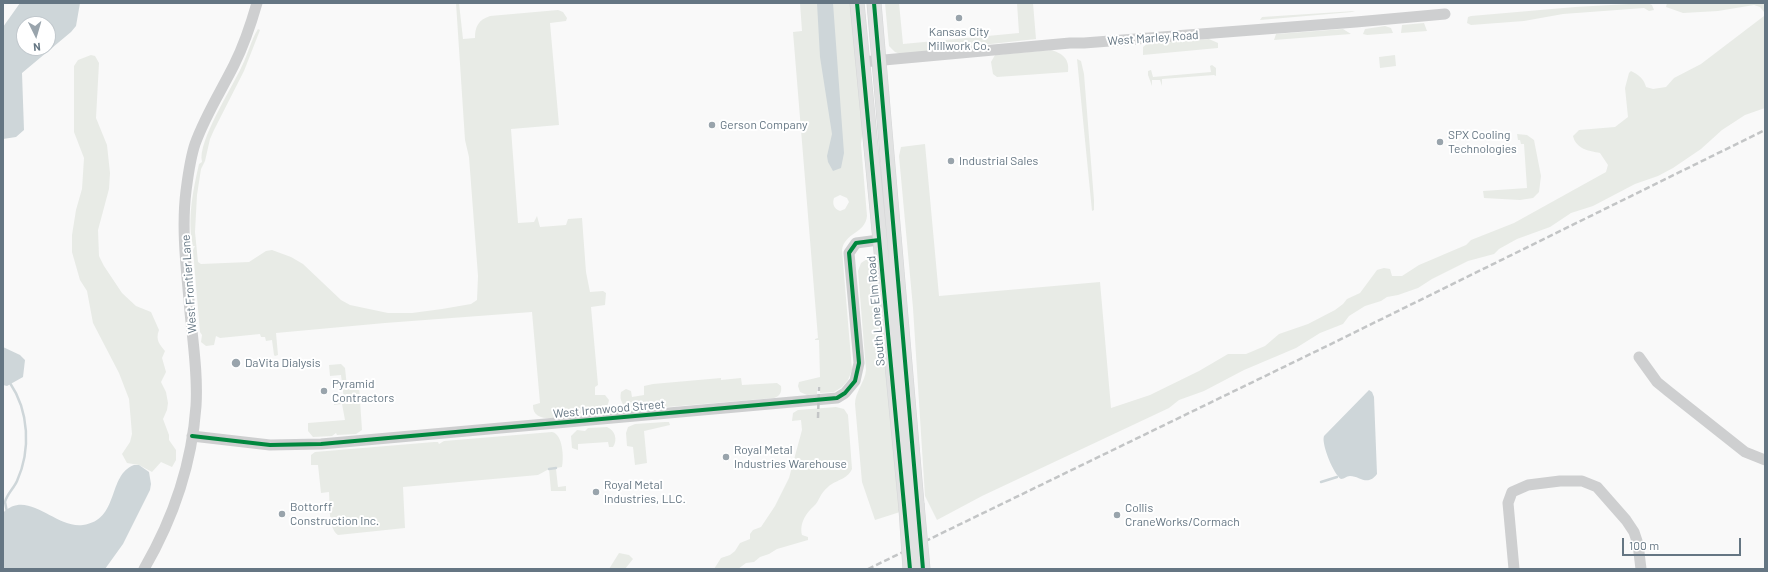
<!DOCTYPE html>
<html>
<head>
<meta charset="utf-8">
<style>
	body { margin:0 }
	#map { position:relative; width:1768px; height:572px; overflow:hidden; background:#f9f9f9; font-family:Barlow,sans-serif }
	canvas { display:block }
	.frame { position:absolute; inset:0; border:4px solid #657683; pointer-events:none }
	.north { position:absolute; left:16px; top:16px; width:40px; height:40px; box-sizing:border-box; background:#fff; border:1px solid #c1c8cd; border-radius:50%; rotate:175deg; font-size:11px; font-weight:700; line-height:16px; text-align:center; color:#657683 }
	.north::after { content:''; display:block; margin:auto; width:14px; height:18px; background:#99a4ac; clip-path:polygon(50% 0,100% 100%,50% 72%,0 100%) }
	.scale { position:absolute; left:1622px; top:538px; width:119px; height:18px; box-sizing:border-box; border:2px solid #657683; border-top:0; padding-left:5px; font-size:12px; line-height:14px; white-space:nowrap; color:#657683; -webkit-text-stroke:3px #fff; paint-order:stroke }
</style>
</head>
<body>
<div id="map">
<canvas width="1768" height="572"></canvas>
<div class="frame"></div>
<div class="north">N</div>
<div class="scale">100 m</div>
</div>
<script>
const ctx = document.querySelector('canvas').getContext('2d');
ctx.lineJoin = 'round';
function fill(path, color) { ctx.fillStyle = color; ctx.fill(path, 'evenodd'); }
function stroke(path, color, width, dash) { ctx.strokeStyle = color; ctx.lineWidth = width; ctx.lineCap = dash ? 'butt' : 'round'; ctx.setLineDash(dash || []); ctx.stroke(path); }
function drawText(font, color, halo, rows, align = 'center') {
  ctx.font = font + ' Barlow,sans-serif'; ctx.lineWidth = 4; ctx.setLineDash([]); ctx.textBaseline = 'middle'; ctx.strokeStyle = halo; ctx.fillStyle = color; for (const [text, x, y, turn = 0] of rows) {
    ctx.save(); ctx.translate(x, y); ctx.rotate((+turn || 0) * Math.PI / 180); ctx.textAlign = isNaN(turn) ? turn : align; if (halo) ctx.strokeText(text, 0, 0); ctx.fillText(text, 0, 0); ctx.restore();
  }
}
const green = new Path2D(`
	M 456,3 L 459,3 L 463,39 L 475,38 C 475,27 478,20 490,16 L 558,10 L 563,12 L 567,18 L 566,21 L 550,23 L 559,125 L 511,129 L 518,223 L 534,222 L 537,216 L 540,227 L 566,225 L 568,219 L 582,218 L 586,272 L 590,292 L 603,291 L 606,293 L 605,305 L 591,307 L 598,385 L 595,387 L 595,395 L 605,395 L 609,400 C 607,413 597,413 586,414 L 583,412 L 579,415 C 565,416 532,426 533,405 L 540,403 L 532,312 L 385,323 L 276,333 L 278,355 L 275,356 L 274,355 L 272,340 L 266,341 L 265,337 L 261,337 L 260,334 L 220,338 L 216,336 L 214,345 L 206,346 L 201,342 L 202,335 L 200,332 L 193,250 L 195,246 L 193,246 C 187,220 193,190 199,164 L 202,162 C 197,142 232,88 242,66 C 248,54 251,40 258,29 L 260,30 L 244,71 L 214,130 L 210,139 L 205,161 L 201,169 L 197,195 L 195,232 L 198,262 L 201,264 L 249,262 L 266,251 L 272,250 L 291,257 L 303,264 L 341,300 L 350,305 L 388,313 L 412,313 L 442,309 L 471,304 L 477,300 L 478,276 L 469,157 L 465,140 Z
	M 800,3 L 852,3 L 863,128 L 861,144 L 867,216 C 865,234 845,232 842,250 L 852,370 L 848,380 L 842,387 L 834,392 L 820,393 L 820,387 L 817,387 L 817,394 L 807,395 L 800,392 L 798,386 L 799,382 L 820,377 L 819,340 L 815,340 L 815,339 L 818,338 L 793,32 L 802,31 ZM 840,195 L 847,198 L 849,202 L 845,209 L 840,211 C 834,209 832,204 834,198 Z
	M 885,3 L 899,3 L 903,44 L 1019,33 L 1017,3 L 1033,3 L 1036,39 L 900,54 L 895,52 L 889,46 Z
	M 1647,3 L 1652,5 L 1654,10 L 1649,11 L 1644,8 L 1563,14 L 1524,21 L 1471,25 L 1467,23 L 1468,17 L 1471,16 L 1575,7 Z
	M 1667,3 L 1765,3 L 1765,108 L 1745,115 L 1722,130 L 1701,149 L 1673,168 L 1658,176 L 1635,184 L 1593,206 L 1571,213 L 1550,227 L 1517,239 L 1499,249 L 1494,254 L 1468,261 L 1432,279 L 1418,288 L 1398,295 L 1387,297 L 1381,301 L 1365,306 L 1349,316 L 1343,324 L 1320,333 L 1296,348 L 1244,370 L 1204,391 L 1179,400 L 1169,408 L 982,496 L 937,520 L 925,496 L 913,308 L 899,156 L 901,147 L 925,144 L 939,296 L 1100,282 L 1111,408 L 1150,395 L 1199,371 L 1228,354 L 1246,354 L 1265,346 L 1279,334 L 1308,324 L 1335,310 L 1343,304 L 1347,299 L 1360,293 L 1377,270 L 1384,268 L 1390,269 L 1392,276 L 1402,276 L 1419,265 L 1466,245 L 1471,240 L 1514,223 L 1606,172 L 1608,165 L 1600,153 C 1589,151 1576,149 1573,136 L 1579,130 L 1615,127 L 1628,117 L 1625,88 L 1629,73 L 1631,71 C 1639,75 1644,79 1646,87 L 1653,89 L 1666,87 L 1674,78 L 1701,64 L 1764,16 L 1764,12 L 1760,7 L 1754,5 L 1718,11 L 1683,13 L 1666,7 Z
	M 1355,11 L 1352,12 L 1260,20 L 1262,17 Z
	M 1424,23 L 1427,31 L 1401,33 L 1402,25 Z
	M 1385,26 L 1391,28 L 1393,33 L 1367,35 L 1363,34 L 1365,29 Z
	M 1343,29 L 1351,34 L 1274,40 L 1276,34 Z
	M 1209,39 L 1218,43 L 1218,48 L 1143,55 L 1143,47 L 1147,44 Z
	M 1051,50 C 1062,53 1070,59 1068,72 L 997,77 L 993,74 L 991,62 L 995,55 Z
	M 91,55 L 95,56 L 99,63 L 96,118 L 107,145 L 110,173 L 109,189 L 98,230 L 99,256 L 104,266 L 122,293 L 136,306 L 151,312 L 159,330 C 155,340 160,345 165,351 L 162,358 L 166,372 L 161,382 L 166,392 L 168,403 L 167,410 L 163,419 L 169,435 L 169,440 L 176,450 L 176,460 L 172,467 L 161,462 L 152,472 L 139,465 L 127,463 L 122,454 L 130,442 L 132,434 L 129,399 L 119,373 L 93,323 L 87,291 L 80,280 L 72,252 L 72,235 L 76,210 L 82,189 L 84,158 L 74,132 L 74,66 L 78,60 Z
	M 1395,55 L 1396,66 L 1380,68 L 1379,57 Z
	M 1077,59 L 1081,61 L 1084,74 L 1094,200 L 1094,210 L 1092,211 Z
	M 1212,65 L 1216,68 L 1216,76 L 1214,75 L 1162,79 L 1162,86 L 1160,80 L 1152,80 L 1152,86 L 1148,75 L 1148,71 L 1151,70 L 1153,77 L 1211,72 L 1210,66 Z
	M 1517,134 L 1527,135 L 1534,140 L 1541,176 L 1539,192 L 1533,198 L 1520,200 L 1484,198 L 1483,191 L 1527,188 L 1524,144 L 1521,144 L 1520,140 L 1518,140 Z
	M 867,259 L 872,259 L 876,262 L 900,512 L 875,520 L 862,482 L 855,404 C 855,392 865,382 866,370 L 858,271 L 861,263 Z
	M 341,364 L 345,368 L 347,387 L 359,386 L 362,430 L 356,434 L 337,435 L 336,433 L 332,436 L 313,437 L 308,431 L 308,423 L 345,420 L 342,404 L 334,405 L 334,401 L 344,400 L 341,375 L 330,376 L 329,365 Z
	M 721,378 L 721,380 L 741,378 L 742,385 L 777,383 L 781,386 C 782,392 780,396 774,398 L 632,410 C 623,407 619,401 621,392 L 626,389 L 631,391 L 632,397 L 644,395 L 644,386 L 653,384 Z
	M 836,407 L 844,409 L 848,415 L 852,469 C 847,480 835,480 828,487 C 820,493 819,502 814,506 C 807,512 799,523 802,535 L 808,537 L 808,540 L 777,549 L 769,554 L 760,557 L 754,562 L 746,563 L 738,569 L 708,569 L 714,569 L 721,558 L 730,555 L 735,551 L 740,543 L 750,539 L 750,534 L 753,530 L 761,527 L 775,506 L 789,478 L 802,430 L 801,420 L 792,421 L 793,413 L 798,410 Z
	M 665,422 L 669,422 L 670,425 L 644,431 L 647,463 L 635,465 L 633,447 L 627,446 L 626,433 L 628,427 L 635,424 Z
	M 607,427 C 615,430 618,440 613,447 L 609,447 L 608,442 L 578,444 L 578,450 L 572,448 L 571,436 L 577,430 L 585,431 L 588,428 Z
	M 552,432 C 563,434 564,458 562,467 L 549,469 L 538,475 L 403,487 L 405,528 L 338,535 C 328,528 330,505 329,492 L 321,493 L 318,465 L 311,465 L 311,455 L 315,452 L 434,442 L 438,442 L 439,444 L 444,441 Z
	M 556,469 L 558,487 L 566,486 L 566,491 L 551,491 L 549,469 Z
	M 619,553 L 629,555 L 633,559 L 625,569 L 609,569 Z`);
const water = new Path2D(`
	M 20,3 L 80,3 L 76,26 L 71,32 L 22,73 L 24,130 L 16,137 L 3,139 L 3,27 ZM 24,24 L 48,24 L 48,48 L 24,48 Z
	M 817,3 L 833,3 L 844,153 L 841,168 L 833,171 L 828,162 L 827,156 L 832,134 L 820,57 Z
	M 3,347 L 20,355 L 25,360 L 23,377 L 7,386 L 3,385 Z
	M 1369,390 L 1372,392 L 1374,397 L 1377,474 C 1367,487 1360,476 1350,476 C 1346,476 1345,479 1341,479 C 1334,475 1321,444 1324,436 Z
	M 134,465 L 139,465 L 149,472 L 151,484 L 150,490 L 123,544 L 105,569 L 3,569 L 3,513 C 28,488 55,529 83,525 C 120,520 107,475 134,465 Z`);
const stream = new Path2D(`
	M 549,469 L 556,468
	M 1321,482 L 1337,477
	M 7,512 L 5,502 C 7,494 14,488 17,481 C 31,450 29,411 10,383`);
const minor = new Path2D(`
	M 862,62 L 1070,43 L 1084,43 L 1356,22 L 1445,14
	M 1639,357 L 1657,382 L 1668,391 L 1745,452 L 1765,460
	M 192,436 L 270,445 L 321,444 L 837,398 L 845,393 L 855,381 L 859,363 L 849,253 L 856,243 L 879,240
	M 144,569 C 173,519 192,463 196,406 C 198,375 193,343 190,312 C 187,273 181,231 186,191 C 188,176 190,159 195,144 C 205,116 221,91 234,65 C 244,45 251,24 257,3
	M 1514,569 L 1508,503 L 1512,492 L 1528,485 L 1560,481 L 1582,481 L 1597,487 L 1626,520 L 1634,532 L 1638,544 L 1641,569`);
const major = new Path2D(`
	M 857,3 L 906,509
	M 874,3 L 917,504`);
const rail = new Path2D(`
	M 818,418 L 819,387
	M 868,569 L 1329,345 L 1765,130`);
const majorBridge = new Path2D(`
	M 917,504 L 923,569
	M 906,509 L 910,569`);
const cycleway = new Path2D(`
	M 857,3 L 910,569
	M 874,3 L 923,569
	M 192,436 L 270,445 L 321,444 L 837,398 L 845,393 L 855,381 L 859,363 L 849,253 L 856,243 L 879,240`);
const markers = [
	[959,18,4,"#99a4ac"],
	[712,125,4,"#99a4ac"],
	[1440,142,4,"#99a4ac"],
	[951,161,4,"#99a4ac"],
	[236,363,5,"#99a4ac"],
	[324,391,4,"#99a4ac"],
	[726,457,4,"#99a4ac"],
	[596,492,4,"#99a4ac"],
	[282,514,4,"#99a4ac"],
	[1117,515,4,"#99a4ac"]
];
const poiNames = [
	["Kansas City",959,32,"center"],
	["Millwork Co.",959,46,"center"],
	["Gerson Company",720,125],
	["SPX Cooling",1448,135],
	["Technologies",1448,149],
	["Industrial Sales",959,161],
	["DaVita Dialysis",245,363],
	["Pyramid",332,384],
	["Contractors",332,398],
	["Royal Metal",734,450],
	["Industries Warehouse",734,464],
	["Royal Metal",604,485],
	["Industries, LLC.",604,499],
	["Bottorff",290,507],
	["Construction Inc.",290,521],
	["Collis",1125,508],
	["CraneWorks/Cormach",1125,522]
];
const streetNames = [
	["West Marley Road",1153,38,-4],
	["West Frontier Lane",189,284,-94],
	["South Lone Elm Road",876,311,-95],
	["West Ironwood Street",609,409,-5]
];
fill(green, '#e8ebe6');
fill(water, '#ced6d9');
stroke(stream, '#ced6d9', 2.5);
stroke(major, '#d5d6d7', 15);
stroke(minor, '#cecfd0', 11);
stroke(major, '#e1e2e2', 14);
stroke(rail, '#c3c5c6', 2.5, [6, 3]);
stroke(majorBridge, '#d5d6d7', 15, []);
stroke(majorBridge, '#e1e2e2', 14);
stroke(cycleway, '#00873e', 4);
for (const [x, y, r, color] of markers) { const dot = new Path2D(); dot.arc(x, y, r, 0, 2 * Math.PI); ctx.fillStyle = color; ctx.fill(dot); stroke(dot, '#fff', 1.5); }
drawText('12px', '#657683', '#fff', poiNames, 'left');
drawText('12px', '#657683', '#fff', streetNames);
</script>
</body>
</html>
